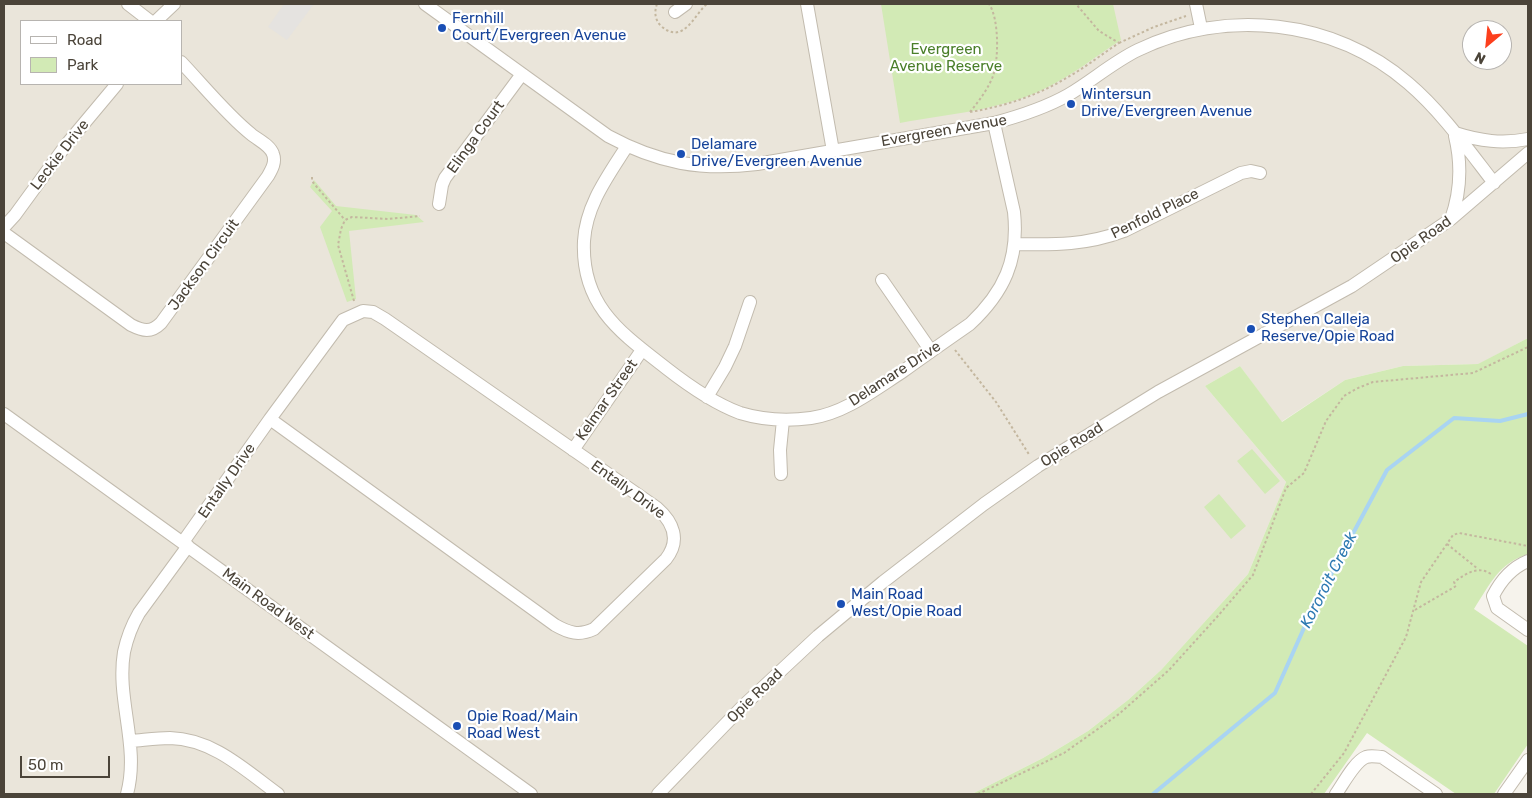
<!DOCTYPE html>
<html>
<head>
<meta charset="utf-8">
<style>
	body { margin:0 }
	#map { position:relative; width:1532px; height:798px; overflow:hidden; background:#f6f3ec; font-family:Rubik,sans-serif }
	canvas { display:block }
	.frame { position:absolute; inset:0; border:5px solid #4b4439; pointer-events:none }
	.legend { position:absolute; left:20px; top:20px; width:162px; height:65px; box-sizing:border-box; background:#fff; border:1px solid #b7b4b0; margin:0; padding:6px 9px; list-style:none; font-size:15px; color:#4b4439 }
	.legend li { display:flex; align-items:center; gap:10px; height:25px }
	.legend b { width:25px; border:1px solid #b7b4b0 }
	.north { position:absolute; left:1462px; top:20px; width:50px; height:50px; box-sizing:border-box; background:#fff; border:1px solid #b7b4b0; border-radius:50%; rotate:208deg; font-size:14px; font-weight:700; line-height:20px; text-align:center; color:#4b4439 }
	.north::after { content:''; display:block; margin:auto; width:18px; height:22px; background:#fc3f1d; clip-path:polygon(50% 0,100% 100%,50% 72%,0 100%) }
	.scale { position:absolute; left:20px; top:756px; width:90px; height:22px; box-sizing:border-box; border:2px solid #4b4439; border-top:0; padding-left:6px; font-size:15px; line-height:18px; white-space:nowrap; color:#4b4439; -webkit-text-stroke:4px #fff; paint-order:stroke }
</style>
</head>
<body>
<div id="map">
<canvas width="1532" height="798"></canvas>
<div class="frame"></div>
<ul class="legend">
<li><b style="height:6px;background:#fff"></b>Road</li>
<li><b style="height:14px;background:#d2eab5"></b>Park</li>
</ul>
<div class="north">N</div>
<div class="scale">50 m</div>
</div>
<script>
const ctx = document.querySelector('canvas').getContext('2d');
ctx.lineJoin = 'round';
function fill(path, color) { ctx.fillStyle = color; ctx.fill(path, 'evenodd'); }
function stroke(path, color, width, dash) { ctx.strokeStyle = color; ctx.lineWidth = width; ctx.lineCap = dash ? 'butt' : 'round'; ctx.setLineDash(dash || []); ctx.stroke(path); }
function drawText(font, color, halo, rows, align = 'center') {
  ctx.font = font + ' Rubik,sans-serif'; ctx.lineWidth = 4.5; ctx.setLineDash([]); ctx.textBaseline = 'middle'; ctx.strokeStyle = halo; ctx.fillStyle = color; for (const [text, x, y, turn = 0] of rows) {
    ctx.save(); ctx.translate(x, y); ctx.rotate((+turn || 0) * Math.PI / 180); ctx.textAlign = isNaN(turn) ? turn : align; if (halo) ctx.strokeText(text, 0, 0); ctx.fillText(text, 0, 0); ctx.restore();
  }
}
const residential = new Path2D(`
	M 4,4 L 1528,4 L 1528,338 L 1479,364 L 1403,366 L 1345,380 L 1281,422 L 1240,366 L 1205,386 L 1286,482 L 1248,574 L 1161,670 L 1128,700 L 1088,731 L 1043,758 L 972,794 L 4,794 ZM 21,21 L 181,21 L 181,84 L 21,84 ZM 1472,30 L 1502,30 L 1502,60 L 1472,60 Z`);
const green = new Path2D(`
	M 881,4 L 1113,4 L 1121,40 C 1096,56 1073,75 1046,88 C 1002,110 949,114 900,123 Z
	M 314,180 L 336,206 L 416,215 L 424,222 L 349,231 L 356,299 L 347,302 L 320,227 L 332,211 L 310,187 Z
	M 1528,338 L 1528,554 C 1499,563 1490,584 1474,609 L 1528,646 L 1528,744 L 1494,794 L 1456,794 L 1367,733 L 1324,794 L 972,794 L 1043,758 L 1088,731 L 1128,700 L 1161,670 L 1248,574 L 1286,482 L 1205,386 L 1240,366 L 1282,422 L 1345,380 L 1403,366 L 1478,364 Z
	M 1252,449 L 1280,481 L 1265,494 L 1237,461 Z
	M 1219,494 L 1246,526 L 1231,539 L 1204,507 Z`);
const parking = new Path2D(`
	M 284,4 L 314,4 L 287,40 L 268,27 Z`);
const stream = new Path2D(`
	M 1153,794 L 1275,693 L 1312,610 L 1387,470 L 1454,418 L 1500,421 L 1528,414`);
const path = new Path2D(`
	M 657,4 C 654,12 655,20 661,26 C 684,46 694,14 707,4
	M 1119,43 L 1154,27 L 1186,16
	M 970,112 C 1005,106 1037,96 1068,77 C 1086,67 1102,54 1119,43 L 1099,31 L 1076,4
	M 970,112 C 979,101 988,89 993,76 C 999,59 999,18 989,4
	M 312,177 L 312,181 L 316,186 L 345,220
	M 354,301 L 338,245 L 341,229 L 345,220 L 352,217 L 388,219 L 420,216
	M 955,350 L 996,402 L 1030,456
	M 1447,544 L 1478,569
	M 1415,610 L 1456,586 L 1454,582 C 1466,574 1477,565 1491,574
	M 978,794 L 1064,753 L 1119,714 L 1169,670 L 1217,617 L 1253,575 L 1286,488 L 1304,473 L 1326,421 L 1344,396 L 1358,388 L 1373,382 L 1473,373 L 1528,347
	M 1311,794 L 1344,753 L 1406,637 L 1421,582 L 1453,535 L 1459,533 L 1528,546`);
const minor = new Path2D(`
	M 128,4 L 150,21
	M 425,4 L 608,136 C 658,163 701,171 757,164 L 994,123 C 1020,116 1045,108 1068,95 C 1092,81 1113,62 1138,50 C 1225,8 1334,19 1408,83 C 1441,111 1467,148 1494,183
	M 807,4 L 833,151
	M 1196,4 L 1201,28
	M 675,12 L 686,4
	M 156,21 L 174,4
	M 1455,133 C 1480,141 1502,144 1528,139
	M 627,146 C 608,176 586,205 584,241 C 581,306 621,333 666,368 C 689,386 713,403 740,413 C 763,420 788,421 811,418 C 845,413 874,390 902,372 C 924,356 947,340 970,324 C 1004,292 1019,260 1014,212 L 994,123
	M 439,204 L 442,185 L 445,178 L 522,74
	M 1451,219 C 1461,191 1462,165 1455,136
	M 4,227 L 15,215 L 66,145 L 117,84
	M 4,233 L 131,325 C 143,331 151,333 161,323 L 268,176 C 272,169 276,162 273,154 C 270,145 258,140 251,134 C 227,115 202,84 181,62
	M 1016,244 C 1055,245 1087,245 1124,231 L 1241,173 L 1251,171 L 1260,173
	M 882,280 L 931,351
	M 707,397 L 725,367 L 735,346 L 750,302
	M 4,414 L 531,794
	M 573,450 L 642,350
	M 781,474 L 780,450 L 783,420
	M 183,542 L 270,419 L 555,625 C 569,633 579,636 594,629 L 666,559 C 681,540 673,522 657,508 L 385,319 L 373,312 L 363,311 L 343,320 L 270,419
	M 1528,561 C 1511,568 1501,580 1493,596 L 1497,608 L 1528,630
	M 131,741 C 144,740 157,738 170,738 C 213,739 245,770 278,794
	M 127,794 C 140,746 116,700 124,652 C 127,638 132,625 139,613 L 188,546
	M 658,794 L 743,706 L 818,636 L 883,582 L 984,504 L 1038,466 L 1158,392 L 1352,286 L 1451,219 L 1528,153
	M 1336,794 C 1343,784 1355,761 1366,757 C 1372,755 1377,757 1382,757 L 1436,794
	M 1504,794 L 1528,760`);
const markers = [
	[442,28,5,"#1a4fb4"],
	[1071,104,5,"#1a4fb4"],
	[681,154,5,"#1a4fb4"],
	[1251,329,5,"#1a4fb4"],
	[841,604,5,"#1a4fb4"],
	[457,726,5,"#1a4fb4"]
];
const transitNames = [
	["Fernhill",452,19],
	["Court/Evergreen Avenue",452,36],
	["Wintersun",1081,95],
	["Drive/Evergreen Avenue",1081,112],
	["Delamare",691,145],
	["Drive/Evergreen Avenue",691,162],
	["Stephen Calleja",1261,320],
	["Reserve/Opie Road",1261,337],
	["Main Road",851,595],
	["West/Opie Road",851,612],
	["Opie Road/Main",467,717],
	["Road West",467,734]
];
const parkNames = [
	["Evergreen",946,50],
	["Avenue Reserve",946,67]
];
const streetNames = [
	["Evergreen Avenue",944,131,-10],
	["Elinga Court",476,137,-54],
	["Leckie Drive",60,155,-52],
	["Penfold Place",1155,214,-26],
	["Opie Road",1421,240,-35],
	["Jackson Circuit",204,265,-54],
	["Delamare Drive",895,374,-33],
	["Kelmar Street",607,400,-55],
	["Opie Road",1072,445,-32],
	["Entally Drive",227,481,-55],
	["Entally Drive",628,490,36],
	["Main Road West",268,604,36],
	["Opie Road",755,696,-44]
];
const waterNames = [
	["Kororoit Creek",1329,580,-63]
];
fill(residential, '#eae5da');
fill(green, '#d2eab5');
fill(parking, '#e5e3e0');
stroke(stream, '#a9d4f2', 4);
stroke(minor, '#c2bbae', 14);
stroke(path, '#c4b79f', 2, [2.5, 2.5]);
stroke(minor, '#fff', 12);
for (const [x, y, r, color] of markers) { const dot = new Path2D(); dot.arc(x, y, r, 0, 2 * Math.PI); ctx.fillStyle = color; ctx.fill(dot); stroke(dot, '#fff', 2); }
drawText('15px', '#164399', '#fff', transitNames, 'left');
drawText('15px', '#4a7f2a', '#fff', parkNames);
drawText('15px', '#4b4439', '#fff', streetNames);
drawText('italic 16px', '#2e7ab2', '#fff', waterNames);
</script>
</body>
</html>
